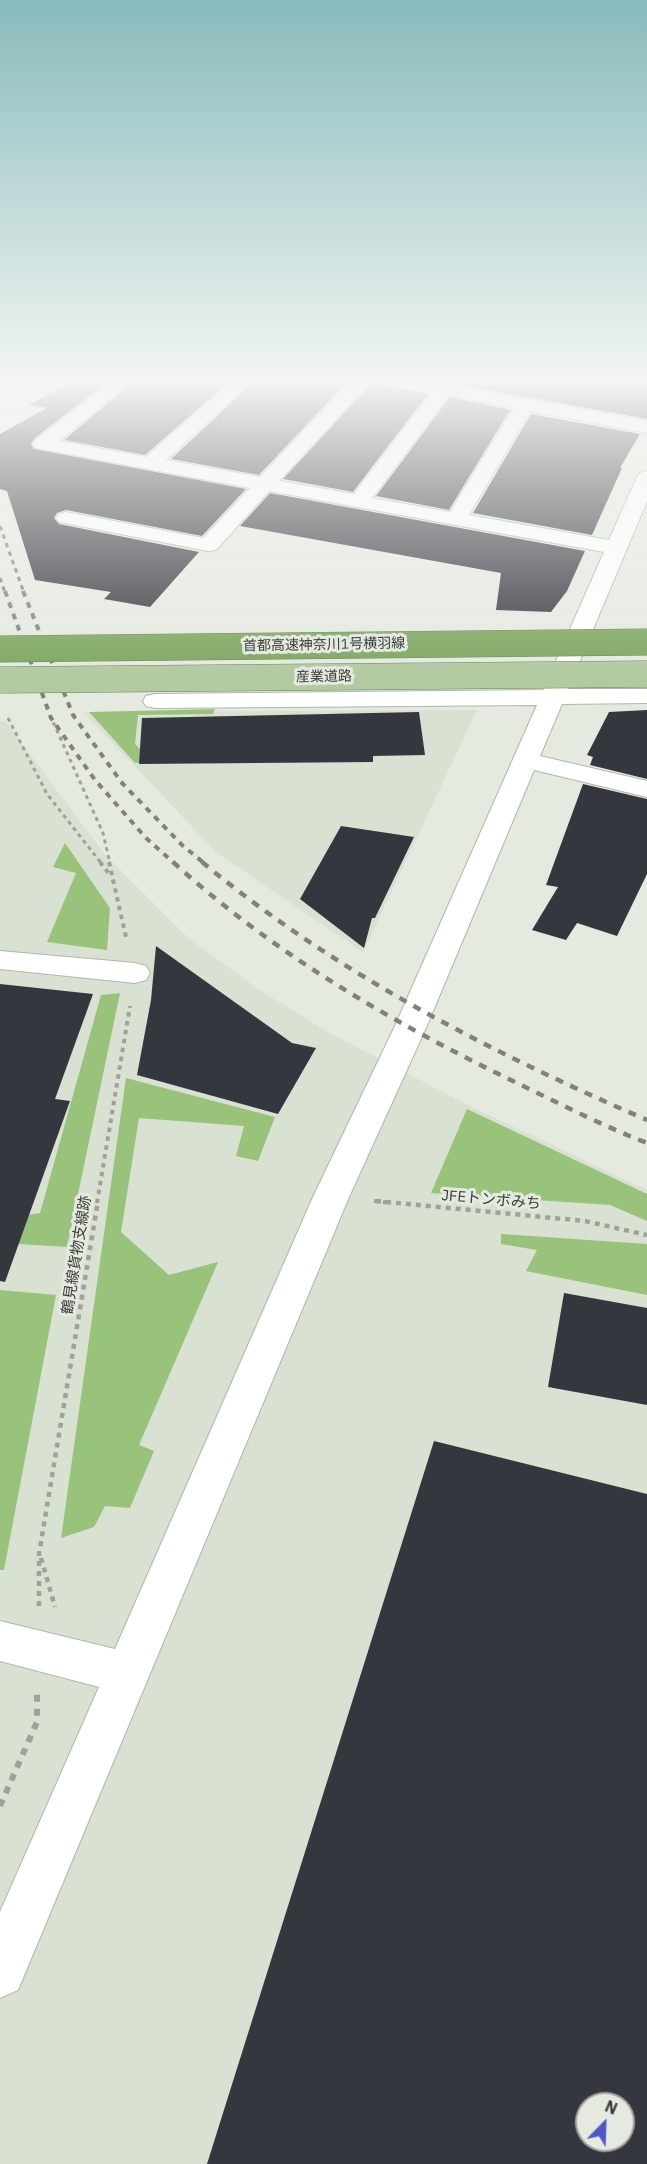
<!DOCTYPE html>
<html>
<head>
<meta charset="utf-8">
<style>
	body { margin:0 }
	#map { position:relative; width:647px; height:2164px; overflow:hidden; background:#e5eae1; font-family:"IBM Plex Sans",sans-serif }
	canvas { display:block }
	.north { position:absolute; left:575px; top:2092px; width:60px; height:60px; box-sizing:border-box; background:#e5eae1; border:2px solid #a1a49e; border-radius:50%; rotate:23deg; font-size:16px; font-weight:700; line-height:24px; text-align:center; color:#3a3c39 }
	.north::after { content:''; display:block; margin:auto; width:21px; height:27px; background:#5057ce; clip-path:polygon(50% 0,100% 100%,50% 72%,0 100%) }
</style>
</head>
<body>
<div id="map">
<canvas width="647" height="2164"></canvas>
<div class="north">N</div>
</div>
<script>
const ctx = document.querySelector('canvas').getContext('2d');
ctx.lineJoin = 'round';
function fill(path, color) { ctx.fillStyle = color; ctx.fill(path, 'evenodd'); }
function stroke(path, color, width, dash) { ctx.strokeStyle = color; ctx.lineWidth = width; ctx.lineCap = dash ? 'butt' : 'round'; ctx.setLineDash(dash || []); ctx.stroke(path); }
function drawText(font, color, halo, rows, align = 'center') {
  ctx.font = font + ' "IBM Plex Sans","Noto Sans JP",sans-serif'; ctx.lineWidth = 6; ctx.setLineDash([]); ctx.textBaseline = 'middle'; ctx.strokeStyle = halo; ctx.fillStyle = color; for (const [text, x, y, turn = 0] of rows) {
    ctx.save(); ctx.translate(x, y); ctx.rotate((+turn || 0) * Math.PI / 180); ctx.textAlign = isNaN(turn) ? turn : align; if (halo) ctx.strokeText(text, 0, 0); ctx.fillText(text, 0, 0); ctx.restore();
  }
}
const built = new Path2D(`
	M 477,710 L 363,952 L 218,854 L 83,712 Z
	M 0,722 L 6,722 L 106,856 L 188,938 L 261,991 L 335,1036 L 474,1108 L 647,1190 L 647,2164 L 0,2164 ZM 587,2104 L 623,2104 L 623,2140 L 587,2140 Z`);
const forest = new Path2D(`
	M 215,709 L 213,714 L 138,715 L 135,744 L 152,761 L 135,763 L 89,712 Z
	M 65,843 L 110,908 L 107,950 L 47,942 L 76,873 L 53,867 Z
	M 120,993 L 67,1247 L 18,1244 L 27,1215 L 40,1213 L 101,995 Z
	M 126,1078 L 275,1117 L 258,1161 L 236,1156 L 244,1126 L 139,1118 L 121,1232 L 169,1275 L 218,1262 L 139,1445 L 154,1451 L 130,1508 L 105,1506 L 94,1527 L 61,1538 Z
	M 467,1109 L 647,1194 L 647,1221 L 610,1205 L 431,1193 Z
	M 501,1234 L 647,1244 L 647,1295 L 526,1271 L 537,1250 L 501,1244 Z
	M 0,1290 L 56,1295 L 4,1570 L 0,1570 Z`);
const building = new Path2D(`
	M 80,377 L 114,377 L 35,438 L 31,444 L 34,449 L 246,489 L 202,536 L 66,510 L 57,513 L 54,518 L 59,524 L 199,552 L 150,607 L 104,599 L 111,592 L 35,580 L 7,491 L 0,489 L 0,434 L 47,408 L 29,405 Z
	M 139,377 L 235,377 L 145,455 L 64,440 Z
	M 259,377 L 352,377 L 259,475 L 171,459 Z
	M 416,377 L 647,377 L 647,419 Z
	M 372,383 L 428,394 L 353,492 L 283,479 Z
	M 450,397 L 510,410 L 449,510 L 376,496 Z
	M 531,414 L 640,434 L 620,468 L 622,468 L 592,535 L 473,513 Z
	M 270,493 L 585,551 L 567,591 L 551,612 L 496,610 L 501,573 L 240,526 Z
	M 647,710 L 647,779 L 590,765 L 593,757 L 587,755 L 609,712 Z
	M 419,712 L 425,755 L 373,756 L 373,762 L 139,764 L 142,718 Z
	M 583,784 L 647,799 L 647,874 L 617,936 L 577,923 L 566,940 L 532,930 L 558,887 L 546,885 Z
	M 341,826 L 414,837 L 375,918 L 372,918 L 364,948 L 300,899 Z
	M 156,946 L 292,1043 L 316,1048 L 278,1114 L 137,1075 L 151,1000 Z
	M 0,984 L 93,994 L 55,1099 L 70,1101 L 5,1282 L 0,1281 Z
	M 564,1293 L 647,1308 L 647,1405 L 548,1387 Z
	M 434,1441 L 647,1494 L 647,2164 L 207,2164 ZM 587,2104 L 623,2104 L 623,2140 L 587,2140 Z`);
const pathFar3 = new Path2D(`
	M 50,715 L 103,833 L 110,863
	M 8,718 L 47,794 L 101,863`);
const pathFar2 = new Path2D(`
	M 100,862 L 110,875
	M 109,862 L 126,937
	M 374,1201 L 392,1203
	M 97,1203 L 130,1006`);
const pathFar1 = new Path2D(`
	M 376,1201 L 585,1221 L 647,1235
	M 41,1558 L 55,1607
	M 39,1606 L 39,1554 L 98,1201`);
const path = new Path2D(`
	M 0,1806 L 37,1722 L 37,1694`);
const minor = new Path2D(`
	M 117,377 L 137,377 L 59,441 L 146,457 L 238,377 L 257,377 L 166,460 L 260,477 L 355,377 L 406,377 L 647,421 L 647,433 L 530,411 L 469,515 L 609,540 L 637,477 L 640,473 L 647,471 L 647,501 L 568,689 L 647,689 L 647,703 L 562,704 L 540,756 L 647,781 L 647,797 L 534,770 L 426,1028 L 349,1197 L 18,1990 L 0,1998 L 0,1912 L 99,1687 L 0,1661 L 0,1621 L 115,1649 L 313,1197 L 394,1028 L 537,705 L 155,708 L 146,706 L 143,701 L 146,696 L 155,694 L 543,690 L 604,552 L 269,491 L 216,550 L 208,551 L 59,522 L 56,518 L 59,514 L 66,512 L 203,538 L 250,488 L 36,448 L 33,444 L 36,440 ZM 371,381 L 432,392 L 354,494 L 279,481 ZM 449,395 L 514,408 L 450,512 L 372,498 Z
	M 0,951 L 135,963 L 146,966 L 150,973 L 146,980 L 135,983 L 0,969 Z`);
const railFar2 = new Path2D(`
	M 0,526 L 24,593
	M 0,578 L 5,593`);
const railFar1 = new Path2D(`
	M 5,591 L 51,718 L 95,780 L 146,838 L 174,863
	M 23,591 L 73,715 L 122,783 L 183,846 L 204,863`);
const rail = new Path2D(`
	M 173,862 C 275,955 395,1024 519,1084 C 561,1104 603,1126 647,1143
	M 202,862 C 336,973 488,1051 647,1120`);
const majorBridge = new Path2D(`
	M 0,680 L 647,674`);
const highwayBridge = new Path2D(`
	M 0,649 L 647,642`);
const farStreetnames = [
	["首都高速神奈川1号横羽線",324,645,-1],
	["産業道路",324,677,-1]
];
const streetNames = [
	["JFEトンボみち",491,1200,5],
	["鶴見線貨物支線跡",77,1255,-81]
];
fill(built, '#d8e1d2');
fill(forest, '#99c37b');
fill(building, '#35373e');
stroke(minor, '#b1b6ae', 2);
stroke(pathFar3, '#9ea29b', 3, [4, 4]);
stroke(pathFar2, '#9ea29b', 4, [4.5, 4.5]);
stroke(pathFar1, '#9ea29b', 4.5, [5, 5]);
stroke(path, '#9ea29b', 6, [7, 7]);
fill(minor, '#fff');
stroke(railFar2, '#7f827d', 3, [4.5, 4.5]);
stroke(railFar1, '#7f827d', 4, [6, 6]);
stroke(rail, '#7f827d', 4.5, [8, 8]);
stroke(majorBridge, '#668152', 27, []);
stroke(highwayBridge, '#668152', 27, []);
stroke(majorBridge, '#b2caa0', 26);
stroke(highwayBridge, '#7ea660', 26);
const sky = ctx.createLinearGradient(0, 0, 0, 679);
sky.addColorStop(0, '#88babc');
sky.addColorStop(0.56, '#f3f6f2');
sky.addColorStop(1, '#f3f6f200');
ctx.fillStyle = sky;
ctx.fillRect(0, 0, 647, 679);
drawText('14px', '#3a3c39', '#e5eae1', farStreetnames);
drawText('15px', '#3a3c39', '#e5eae1', streetNames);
</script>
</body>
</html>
